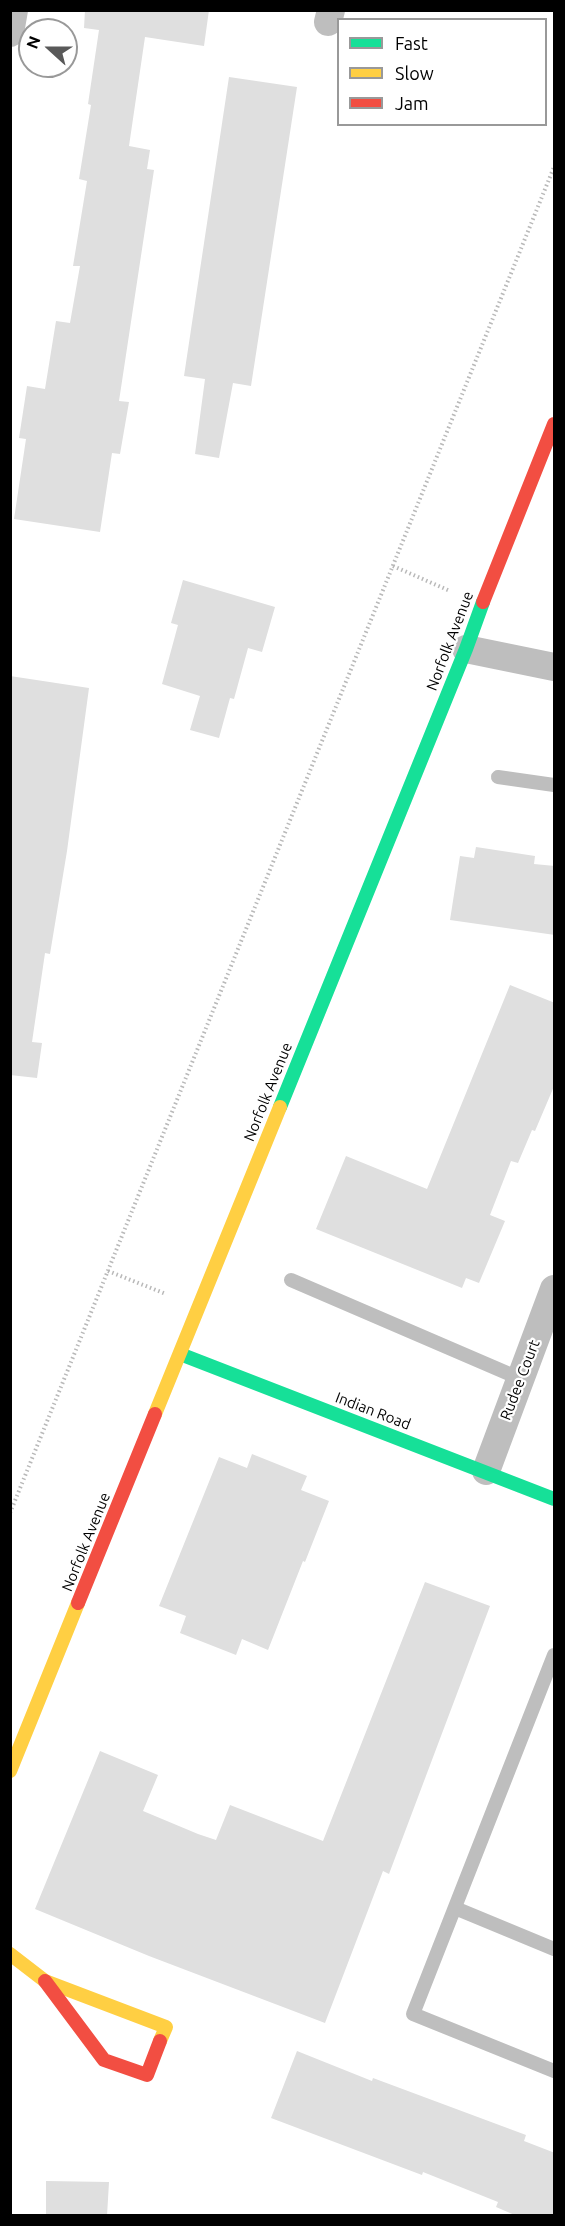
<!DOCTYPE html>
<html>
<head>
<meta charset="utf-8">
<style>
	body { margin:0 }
	#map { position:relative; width:565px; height:2226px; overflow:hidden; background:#fff; font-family:Ubuntu,sans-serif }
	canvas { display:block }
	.frame { position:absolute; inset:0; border:12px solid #000; pointer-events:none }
	.legend { position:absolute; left:337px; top:18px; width:210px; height:108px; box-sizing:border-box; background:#fff; border:2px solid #999; margin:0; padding:8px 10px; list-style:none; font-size:18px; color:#000 }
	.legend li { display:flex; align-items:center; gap:12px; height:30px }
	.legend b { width:30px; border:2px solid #999 }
	.north { position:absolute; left:18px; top:18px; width:60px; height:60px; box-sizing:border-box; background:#fff; border:2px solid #999; border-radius:50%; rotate:291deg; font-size:16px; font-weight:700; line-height:24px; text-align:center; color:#000 }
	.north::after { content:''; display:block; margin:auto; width:21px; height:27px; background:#595959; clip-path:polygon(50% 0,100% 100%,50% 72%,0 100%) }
</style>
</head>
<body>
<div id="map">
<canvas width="565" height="2226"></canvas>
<div class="frame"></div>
<ul class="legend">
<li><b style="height:8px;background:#16e098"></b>Fast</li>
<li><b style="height:8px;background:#ffcf43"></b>Slow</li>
<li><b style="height:8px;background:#f24e42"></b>Jam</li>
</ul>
<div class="north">N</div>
</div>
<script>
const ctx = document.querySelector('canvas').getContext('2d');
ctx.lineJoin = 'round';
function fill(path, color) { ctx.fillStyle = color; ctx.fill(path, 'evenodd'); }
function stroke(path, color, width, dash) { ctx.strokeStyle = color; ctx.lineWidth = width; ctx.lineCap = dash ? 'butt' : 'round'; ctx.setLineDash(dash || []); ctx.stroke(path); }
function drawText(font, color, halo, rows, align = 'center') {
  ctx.font = font + ' Ubuntu,sans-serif'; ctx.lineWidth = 4.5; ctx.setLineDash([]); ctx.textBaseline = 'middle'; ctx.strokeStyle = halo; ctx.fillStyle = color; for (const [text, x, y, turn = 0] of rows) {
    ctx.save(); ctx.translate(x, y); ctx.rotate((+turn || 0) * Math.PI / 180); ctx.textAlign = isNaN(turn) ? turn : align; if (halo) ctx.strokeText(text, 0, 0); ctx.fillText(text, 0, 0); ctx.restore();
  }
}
const building = new Path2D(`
	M 85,10 L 209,10 L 204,46 L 145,37 L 129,146 L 150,150 L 147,169 L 154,170 L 119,401 L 129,402 L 120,454 L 112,453 L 100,532 L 14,519 L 26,439 L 19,438 L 27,386 L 45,389 L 56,321 L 70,323 L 80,266 L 73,266 L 87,181 L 79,179 L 91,105 L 88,104 L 99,30 L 84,28 Z
	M 229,77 L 297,87 L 251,386 L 233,383 L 219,458 L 195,454 L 205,379 L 184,376 Z
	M 183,580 L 275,607 L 262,652 L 248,648 L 234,699 L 230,698 L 219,738 L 190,730 L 200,696 L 162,684 L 178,625 L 171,623 Z
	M 10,676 L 89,688 L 67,851 L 50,954 L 45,953 L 32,1042 L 42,1043 L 37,1078 L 10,1075 Z
	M 476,847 L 535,856 L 534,864 L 555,866 L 555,935 L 450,920 L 460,856 L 474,858 Z
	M 510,985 L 555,1003 L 555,1084 L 535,1131 L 532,1130 L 518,1163 L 511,1161 L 490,1215 L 505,1221 L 479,1283 L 466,1278 L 462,1288 L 316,1229 L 346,1156 L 427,1189 Z
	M 252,1454 L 307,1476 L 301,1490 L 329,1501 L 305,1562 L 303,1561 L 268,1650 L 242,1639 L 236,1655 L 180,1633 L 186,1616 L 159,1606 L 219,1457 L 247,1468 Z
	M 425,1582 L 490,1606 L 389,1874 L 383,1871 L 325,2023 L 149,1956 L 35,1909 L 100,1751 L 158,1775 L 143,1811 L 198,1834 L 216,1840 L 230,1805 L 323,1841 Z
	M 297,2051 L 372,2081 L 373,2078 L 526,2135 L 524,2141 L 555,2153 L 555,2216 L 517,2216 L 496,2207 L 498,2202 L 423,2172 L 422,2175 L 271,2118 Z
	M 46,2181 L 109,2182 L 107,2216 L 46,2216 Z`);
const path = new Path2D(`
	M 393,566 L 450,591
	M 108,1271 L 166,1294
	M 10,1513 L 554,167`);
const lane = new Path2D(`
	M 498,777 L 554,785
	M 291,1280 L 521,1379
	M 554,1655 L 413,2014 L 554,2071
	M 455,1908 L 554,1949`);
const street = new Path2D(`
	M 328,22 L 331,10
	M 10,33 L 14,10
	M 466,649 L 554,667
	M 486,1471 L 554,1289`);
const fast = new Path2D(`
	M 280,1107 L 466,649 L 483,602
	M 180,1354 L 554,1499`);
const slow = new Path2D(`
	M 155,1414 L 280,1107
	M 10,1771 L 78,1603
	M 10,1954 L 45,1981 L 166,2027 L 160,2041`);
const jam = new Path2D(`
	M 483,602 L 554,424
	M 78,1603 L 155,1414
	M 45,1981 L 104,2060 L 147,2075 L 160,2041`);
const streetNames = [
	["Norfolk Avenue",450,641,-69],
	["Norfolk Avenue",268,1092,-68],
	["Rudee Court",520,1380,-69],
	["Indian Road",373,1411,21],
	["Norfolk Avenue",86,1542,-68]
];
fill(building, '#dfdfdf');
stroke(path, '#b9b9b9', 4, [1.5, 3]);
stroke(lane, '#bebebe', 14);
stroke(street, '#bebebe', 28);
stroke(fast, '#16e098', 14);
stroke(slow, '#ffcf43', 14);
stroke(jam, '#f24e42', 14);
drawText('15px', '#000', '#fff', streetNames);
</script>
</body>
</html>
